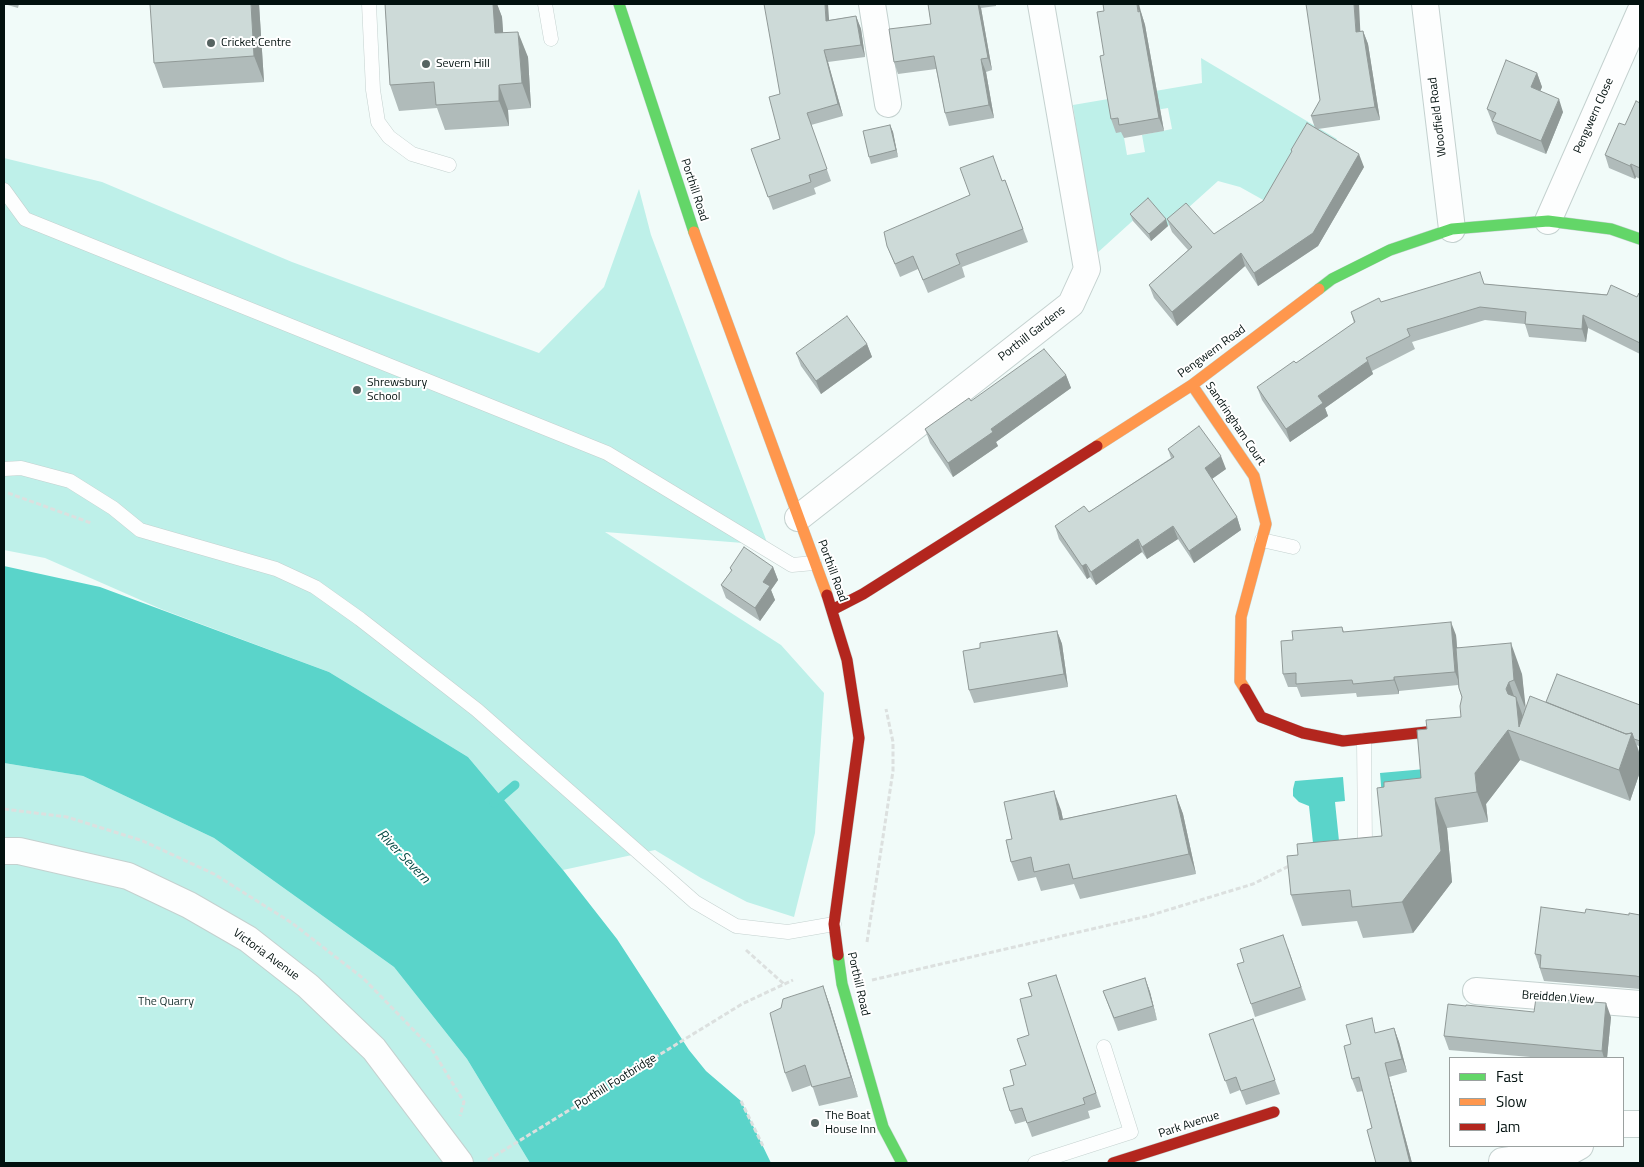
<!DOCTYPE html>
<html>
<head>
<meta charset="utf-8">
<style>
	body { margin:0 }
	#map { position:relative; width:1644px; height:1167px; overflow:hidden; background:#f1fbf9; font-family:"Titillium Web",sans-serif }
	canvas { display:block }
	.frame { position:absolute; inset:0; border:5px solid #02110f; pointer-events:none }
	.legend { position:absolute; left:1449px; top:1057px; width:175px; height:90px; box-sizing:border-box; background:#fff; border:1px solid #9aa09f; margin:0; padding:6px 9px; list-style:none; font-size:15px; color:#02110f }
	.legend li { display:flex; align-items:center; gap:10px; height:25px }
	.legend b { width:25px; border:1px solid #9aa09f }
</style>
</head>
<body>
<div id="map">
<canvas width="1644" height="1167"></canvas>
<div class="frame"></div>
<ul class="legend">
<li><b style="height:6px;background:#63d668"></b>Fast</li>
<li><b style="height:6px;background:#ff974d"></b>Slow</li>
<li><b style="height:6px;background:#b3261e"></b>Jam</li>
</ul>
</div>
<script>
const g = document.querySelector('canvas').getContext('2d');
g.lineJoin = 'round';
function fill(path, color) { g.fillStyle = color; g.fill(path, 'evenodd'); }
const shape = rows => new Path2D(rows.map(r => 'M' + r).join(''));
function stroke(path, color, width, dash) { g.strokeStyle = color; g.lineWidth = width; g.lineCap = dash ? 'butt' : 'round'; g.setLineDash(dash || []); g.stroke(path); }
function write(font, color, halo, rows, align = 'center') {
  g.font = font + ' "Titillium Web",sans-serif'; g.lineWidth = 4; g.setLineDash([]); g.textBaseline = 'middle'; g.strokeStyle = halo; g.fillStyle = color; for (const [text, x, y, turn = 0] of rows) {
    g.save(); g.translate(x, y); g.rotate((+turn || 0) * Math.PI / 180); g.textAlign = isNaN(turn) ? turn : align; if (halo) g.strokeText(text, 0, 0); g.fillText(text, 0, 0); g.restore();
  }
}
fill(shape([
	[1201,58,1337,139,1290,215,1240,187,1218,181,1168,226,1150,205,1095,255,1073,105,1202,83],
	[1168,108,1172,129,1142,135,1145,152,1127,155,1123,132,1143,112],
	[4,158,102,182,292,262,539,353,604,287,639,189,651,235,768,545,605,532,781,645,824,693,815,833,794,917,747,902,701,878,655,850,563,870,468,757,329,672,161,609,45,558,4,550],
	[4,763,83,776,214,838,394,967,467,1059,530,1163,4,1163]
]), '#bef0e9');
fill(shape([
	[4,566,100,587,329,672,468,757,563,870,617,939,689,1050,706,1071,741,1101,771,1163,530,1163,467,1059,394,967,214,838,83,776,4,763],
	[1425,769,1427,794,1382,797,1380,773],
	[1343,777,1345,801,1335,802,1339,841,1313,843,1309,806,1299,802,1293,796,1293,789,1295,781]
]), '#5ad4ca');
stroke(shape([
	[494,803,515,785]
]), '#5ad4ca', 9);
const lane = shape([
	[369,4,373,90,378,122,389,137,412,154,449,165],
	[545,4,551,39],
	[4,190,25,219,607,453,792,565,814,563],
	[4,469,21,468,70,481,113,508,140,530,276,569,315,587,360,619,477,710,695,902,736,926,788,932,834,924],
	[1262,540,1293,547],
	[1364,740,1365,845],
	[1035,1163,1131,1132,1104,1047]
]);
const street = shape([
	[872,4,888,104],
	[1425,4,1452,229],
	[1548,221,1640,12],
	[798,518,1071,304,1087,269,1041,4],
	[4,851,19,851,128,876,189,905,248,939,308,986,374,1049,460,1163],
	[1476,991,1640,1004],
	[1623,1124,1640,1124],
	[1502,1161,1571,1151,1580,1146]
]);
const fast = shape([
	[619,4,694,232],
	[1319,289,1332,279,1390,250,1452,229,1548,221,1611,229,1640,239],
	[838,955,842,984,883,1127,902,1163]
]);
const slow = shape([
	[694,232,827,595],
	[1192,385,1254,476,1266,524,1241,617,1240,681,1245,689],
	[1097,446,1192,385,1319,289]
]);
const jam = shape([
	[827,595,847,660,859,738,834,924,838,955],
	[832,610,863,594,1097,446],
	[1245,689,1261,717,1303,733,1343,741,1454,729],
	[1113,1163,1274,1112]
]);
stroke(lane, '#c4d1cf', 15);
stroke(street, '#c4d1cf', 28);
stroke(fast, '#c4d1cf', 12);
stroke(slow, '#c4d1cf', 12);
stroke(jam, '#c4d1cf', 12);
stroke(shape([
	[8,493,91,523],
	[4,809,67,817,143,841,214,874,292,923,364,979,431,1048,464,1102,460,1116],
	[867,942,893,771,893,742,886,709],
	[746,950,784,984],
	[872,980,1148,916,1253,884,1291,865],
	[741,1101,763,1146],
	[488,1160,742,1004,793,980]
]), '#dce0df', 3, [5, 2.5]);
stroke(lane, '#fdfefe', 14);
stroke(street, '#fdfefe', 26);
stroke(fast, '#63d668', 11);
stroke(slow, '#ff974d', 11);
stroke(jam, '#b3261e', 11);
fill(shape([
	[4,4,19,4,18,8],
	[259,4,264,82,163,88,154,63],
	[385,4,497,4,502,17,503,33,528,57,531,108,508,110,509,126,445,130,437,108,399,111,390,85],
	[928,4,996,4,996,6,981,8,992,70,986,72,994,118,949,126,945,113,936,69,898,74,894,62,931,24],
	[1141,12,1145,25,1164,131,1124,138,1121,132,1116,133,1111,119],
	[856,16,861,29,865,57,828,62,843,116,811,125,831,181,814,188,816,194,773,210,751,149,780,139,780,94,829,20],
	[1360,31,1363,31,1368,44,1380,120,1318,129,1364,167,1318,246,1258,286,1245,266,1177,326,1154,298,1149,285,1188,250,1172,232,1167,219,1214,234,1263,201,1292,152,1291,150,1315,128,1311,116],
	[1537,73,1542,87,1540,91,1563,112,1546,154,1497,134,1487,109],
	[1640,103,1640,179,1636,177,1635,179,1609,168,1605,155],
	[890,125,893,132,898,157,871,164,869,157],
	[1005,180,1028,242,962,267,965,277,928,293,918,269,900,277,887,246],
	[1130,214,1168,226,1151,241,1133,221],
	[1484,284,1637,297,1640,293,1640,354,1588,328,1586,342,1529,337,1525,324,1485,320,1412,342,1415,349,1372,371,1373,374,1325,408,1328,416,1290,442,1262,400,1257,387,1296,363,1354,323,1351,312,1381,302],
	[867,344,872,357,821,394,801,366,796,353],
	[1066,375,1071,388,996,442,998,446,953,477,930,443,925,429,971,401],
	[1168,449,1226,469,1212,479,1237,517,1241,530,1194,563,1178,539,1147,559,1142,552,1096,585,1090,577,1087,579,1059,539,1055,526,1089,512,1171,458],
	[773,567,778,580,771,590,775,600,760,621,726,598,721,585,731,571,730,568],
	[1342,627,1344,632,1456,635,1457,647,1522,674,1525,709,1546,702,1640,705,1640,747,1637,745,1640,755,1640,772,1630,801,1520,760,1486,804,1488,822,1447,828,1452,882,1413,933,1363,938,1357,921,1302,926,1291,895,1298,855,1382,836,1384,787,1421,778,1427,729,1461,717,1462,698,1458,685,1399,691,1399,694,1357,697,1356,693,1301,697,1297,687,1288,687,1283,674,1293,640],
	[1057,631,1062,644,1068,687,974,703,969,690,980,648],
	[1176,795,1183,814,1196,874,1080,899,1074,884,1041,891,1036,877,1018,881,1011,862,1012,839,1061,810,1063,819],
	[1585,913,1629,915,1640,915,1640,989,1544,981,1535,954],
	[1288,948,1306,1000,1255,1017,1251,1004],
	[1056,975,1101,1107,1088,1111,1090,1118,1032,1137,1026,1121,1015,1124,1010,1111,1014,1085,1026,1065,1029,1035,1032,996],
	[1145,978,1150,992,1157,1020,1118,1031,1103,991],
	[823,986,830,1006,858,1097,819,1106,812,1085,792,1092,785,1073],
	[1534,1012,1611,1017,1607,1058,1542,1058,1449,1050,1444,1036],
	[1253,1019,1280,1094,1246,1105,1240,1090,1230,1094,1209,1034],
	[1394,1028,1399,1042,1407,1072,1389,1077,1412,1163,1376,1163,1372,1128,1363,1091,1357,1092,1352,1079,1351,1044,1377,1033]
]), '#b0bbba');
fill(shape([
	[251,4,259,4,264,82,254,56],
	[493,4,497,4,502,17,505,58,495,33],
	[825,4,828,4,830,33,826,21],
	[978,4,979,4,981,8,992,70,988,58],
	[1137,4,1139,4,1141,12,1145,25,1164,131,1159,118],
	[1354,4,1359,4,1361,45,1356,32],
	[856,16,861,29,865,57,861,45],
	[1363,31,1368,44,1380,120,1375,107],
	[518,32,528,57,531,108,522,83],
	[824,50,828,62,843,116,838,104],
	[981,59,986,72,994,118,989,105],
	[1537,73,1542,87,1536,101,1531,87],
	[499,85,508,110,509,126,499,101],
	[1559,99,1563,112,1546,154,1541,141],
	[890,125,893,132,898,157,896,150],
	[1359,154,1364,167,1318,246,1258,286,1254,273],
	[1631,164,1636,177,1635,179,1630,166],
	[1166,219,1168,226,1151,241,1149,234],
	[1241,253,1245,266,1177,326,1172,312],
	[1583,315,1588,328,1586,342,1582,329],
	[867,344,872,357,821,394,816,381],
	[1368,361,1373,374,1325,408,1328,416,1290,442,1286,429,1318,396],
	[1066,375,1071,388,996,442,998,446,953,477,948,463,991,429],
	[1221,456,1226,469,1209,481,1205,468],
	[1237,517,1241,530,1194,563,1189,551],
	[1173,526,1178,539,1147,559,1142,547],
	[1138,539,1142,552,1096,585,1091,572],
	[1086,564,1090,577,1087,579,1082,566],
	[773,567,778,580,771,590,775,600,760,621,755,608,763,582],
	[1451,622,1456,635,1460,685,1455,672],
	[1057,631,1062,644,1068,687,1064,674],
	[1511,643,1522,674,1526,710,1514,680],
	[1394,677,1399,691,1399,694,1394,680],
	[1509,682,1516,702,1516,697,1527,728,1521,734,1506,689],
	[1508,730,1520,760,1486,804,1488,822,1477,792,1475,773],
	[1632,733,1640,755,1640,772,1630,801,1619,770],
	[1054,791,1061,810,1067,839,1060,820],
	[1176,795,1183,814,1196,874,1189,854],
	[1435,798,1447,828,1452,882,1413,933,1402,902],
	[1145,978,1150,992,1157,1020],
	[823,986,830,1006,858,1097,851,1077],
	[1606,1003,1611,1017,1607,1058,1604,1058,1602,1051],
	[1394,1028,1399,1042,1407,1072,1402,1059],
	[1385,1063,1389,1077,1412,1163,1410,1163]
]), '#909997');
const building = shape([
	[150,4,251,4,254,56,154,63,150,4],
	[385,4,493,4,495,33,518,32,522,83,499,85,499,101,436,105,434,82,390,85,385,4],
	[764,4,825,4,826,21,856,16,861,45,824,50,838,104,807,113,827,169,809,175,811,182,768,197,751,149,780,139,769,97,780,94,764,4],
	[928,4,978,4,988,58,981,59,989,105,945,113,934,56,894,62,889,29,931,24,928,4],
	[1103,4,1137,4,1138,12,1140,11,1159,118,1119,125,1118,118,1111,119,1100,56,1104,55,1097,12,1104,11,1103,4],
	[1306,4,1354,4,1356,32,1363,31,1375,107,1311,116,1320,100,1306,4],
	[1506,60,1537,73,1531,87,1559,99,1541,141,1492,121,1496,113,1487,109,1506,60],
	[1636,101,1640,103,1640,168,1631,164,1630,166,1605,155,1619,123,1625,125,1636,101],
	[1307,123,1359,154,1313,233,1254,273,1241,253,1172,312,1149,285,1192,247,1167,219,1186,203,1214,234,1263,201,1292,151,1291,150,1307,123],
	[890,125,896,150,869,157,863,131,890,125],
	[993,156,1002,181,1005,180,1023,229,956,254,960,264,923,280,913,256,895,264,887,246,884,232,970,195,960,168,993,156],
	[1148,198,1166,219,1149,234,1130,214,1148,198],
	[1480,272,1484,284,1607,295,1611,285,1637,297,1639,293,1640,293,1640,343,1583,315,1582,329,1525,324,1526,312,1480,307,1407,329,1410,336,1366,358,1368,361,1318,396,1323,403,1286,429,1257,387,1294,361,1296,363,1355,322,1351,312,1379,298,1381,302,1480,272],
	[847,316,867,344,816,381,796,353,847,316],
	[1044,349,1066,375,991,429,993,432,948,463,925,429,969,398,971,401,1044,349],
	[1199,426,1221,456,1205,468,1237,517,1189,551,1173,526,1142,547,1138,539,1091,572,1086,564,1082,566,1055,526,1084,506,1089,512,1174,457,1168,449,1199,426],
	[744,547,773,567,763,582,770,586,755,608,721,585,732,570,730,568,744,547],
	[1451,622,1455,672,1394,677,1394,680,1353,684,1352,680,1296,684,1296,673,1283,674,1281,641,1293,640,1292,631,1342,627,1343,632,1451,622],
	[1057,631,1064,674,969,690,963,651,980,648,980,643,1057,631],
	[1511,643,1514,680,1509,682,1506,689,1508,694,1516,697,1519,727,1530,696,1626,734,1632,733,1619,770,1508,730,1475,773,1477,792,1435,798,1441,851,1402,902,1352,907,1350,890,1291,895,1287,856,1298,855,1297,844,1382,836,1377,788,1384,787,1384,782,1421,778,1417,730,1427,729,1426,720,1461,717,1460,706,1462,697,1459,688,1456,648,1511,643],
	[1557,674,1640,705,1640,741,1634,739,1632,733,1626,734,1546,702,1557,674],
	[1054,791,1060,820,1176,795,1189,854,1073,879,1069,864,1034,872,1031,857,1011,862,1006,840,1012,839,1004,802,1054,791],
	[1541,907,1585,913,1586,909,1629,915,1629,913,1640,915,1640,977,1636,976,1540,968,1541,955,1535,954,1541,907],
	[1283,935,1301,987,1251,1004,1237,964,1244,962,1240,949,1283,935],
	[1056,975,1096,1093,1083,1098,1085,1104,1027,1123,1022,1108,1010,1111,1003,1088,1014,1085,1010,1070,1026,1065,1017,1039,1029,1035,1020,999,1032,996,1028,983,1056,975],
	[1145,978,1153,1006,1114,1018,1103,991,1145,978],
	[823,986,851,1077,812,1087,805,1065,785,1073,770,1013,781,1008,783,999,823,986],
	[1536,998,1606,1003,1602,1051,1444,1036,1448,1004,1466,1006,1466,1005,1534,1012,1536,998],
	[1372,1018,1375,1033,1394,1028,1402,1059,1385,1063,1410,1163,1376,1163,1367,1130,1372,1128,1359,1077,1352,1079,1344,1046,1351,1044,1346,1025,1372,1018],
	[1253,1019,1275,1080,1241,1091,1236,1077,1225,1081,1209,1034,1253,1019]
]);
fill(building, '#cddad8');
stroke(building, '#909997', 1);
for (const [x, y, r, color] of [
	[211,43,5,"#566361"],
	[426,64,5,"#566361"],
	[357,390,5,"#566361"],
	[815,1123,5,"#566361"]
]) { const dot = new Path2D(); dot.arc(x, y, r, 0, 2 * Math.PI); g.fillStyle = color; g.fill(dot); stroke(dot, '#fff', 2); }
write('12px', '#02110f', '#fff', [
	["Cricket Centre",221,43],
	["Severn Hill",436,64],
	["Shrewsbury",367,383],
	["School",367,397],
	["The Boat",825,1116],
	["House Inn",825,1130]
], 'left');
write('12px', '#02110f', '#fff', [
	["Pengwern Close",1594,116,-66],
	["Woodfield Road",1438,117,-97],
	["Porthill Road",694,190,72],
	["Porthill Gardens",1032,334,-38],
	["Pengwern Road",1212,352,-36],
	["Sandringham Court",1235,424,56],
	["Porthill Road",832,571,70],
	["Victoria Avenue",266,955,36],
	["Porthill Road",858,984,77],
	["Breidden View",1558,998,4],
	["Porthill Footbridge",616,1082,-32],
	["Park Avenue",1189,1125,-18]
]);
write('12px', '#18312e', '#fff', [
	["The Quarry",166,1002]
]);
write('italic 14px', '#064b45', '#fff', [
	["River Severn",403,857,46]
]);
</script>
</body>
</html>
